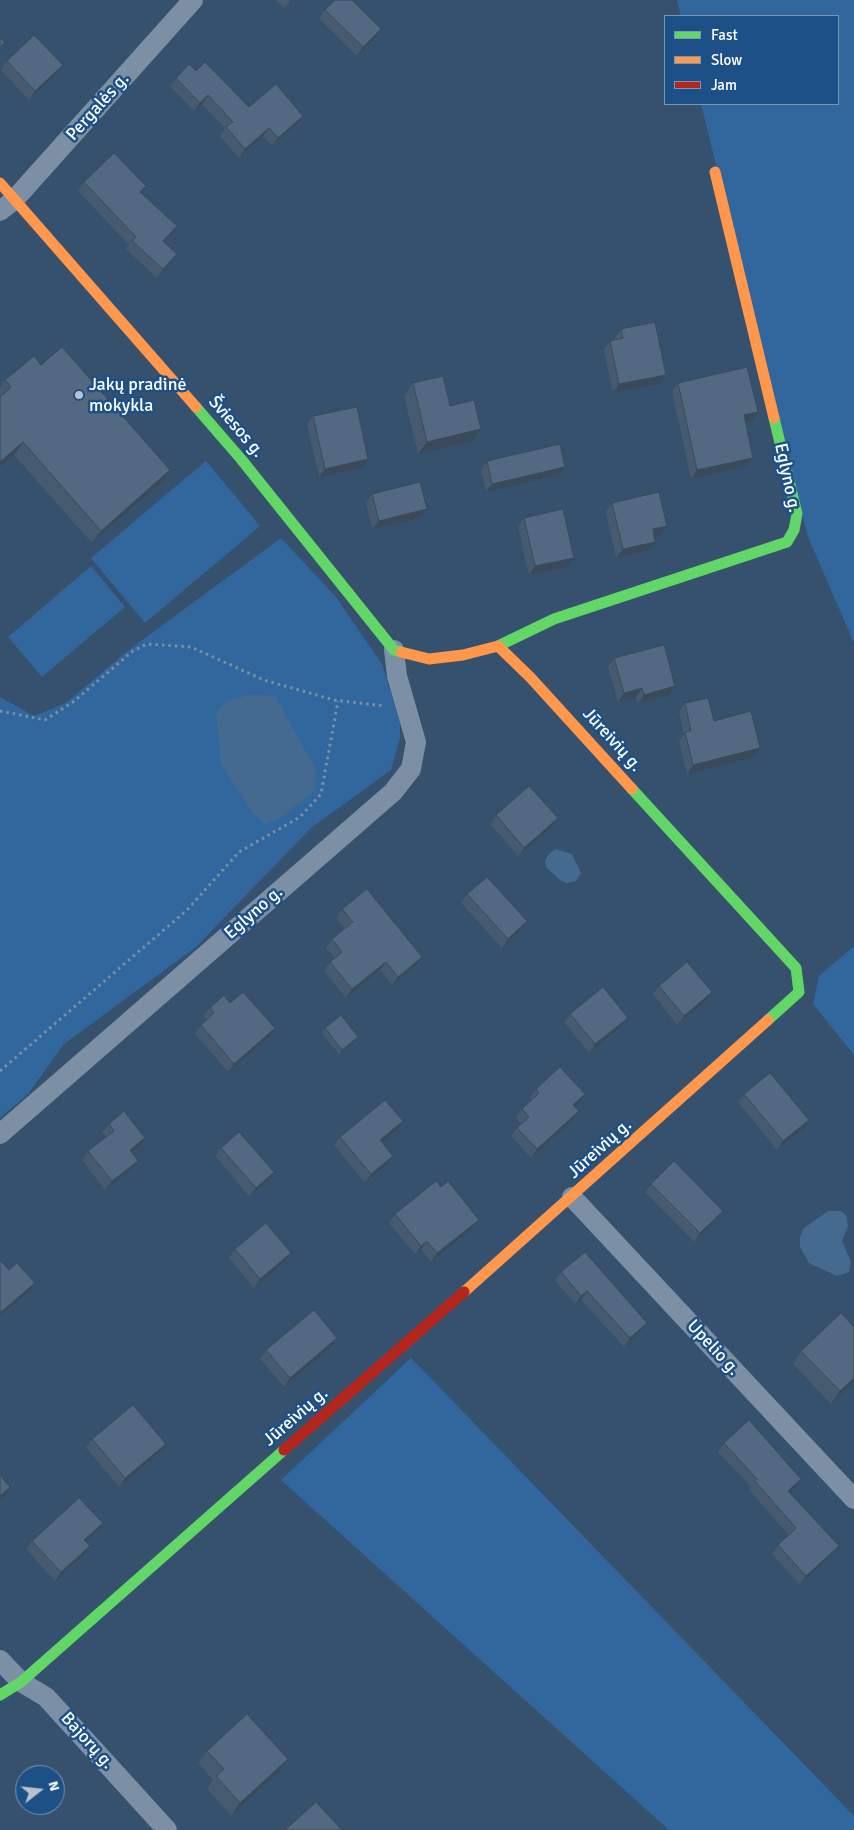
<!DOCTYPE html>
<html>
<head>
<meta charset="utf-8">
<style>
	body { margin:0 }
	#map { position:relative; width:854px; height:1830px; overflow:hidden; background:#35516e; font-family:Signika,sans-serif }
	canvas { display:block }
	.legend { position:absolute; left:664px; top:15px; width:175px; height:90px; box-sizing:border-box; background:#1d5086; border:1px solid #7796b6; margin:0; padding:6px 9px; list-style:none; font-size:15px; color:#fff }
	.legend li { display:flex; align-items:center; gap:10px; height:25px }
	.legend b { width:25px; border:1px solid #7796b6 }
	.north { position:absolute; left:15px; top:1765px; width:50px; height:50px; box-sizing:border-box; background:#1d5086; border:1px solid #7796b6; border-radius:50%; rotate:74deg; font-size:14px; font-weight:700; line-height:20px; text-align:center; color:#fff }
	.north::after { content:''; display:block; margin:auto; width:18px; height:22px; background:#b8c2cc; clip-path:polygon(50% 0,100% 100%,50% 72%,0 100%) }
</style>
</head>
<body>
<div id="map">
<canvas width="854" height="1830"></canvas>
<ul class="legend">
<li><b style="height:6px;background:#63d668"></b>Fast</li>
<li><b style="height:6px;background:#ff974d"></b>Slow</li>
<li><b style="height:6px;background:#b3261e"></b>Jam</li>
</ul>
<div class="north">N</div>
</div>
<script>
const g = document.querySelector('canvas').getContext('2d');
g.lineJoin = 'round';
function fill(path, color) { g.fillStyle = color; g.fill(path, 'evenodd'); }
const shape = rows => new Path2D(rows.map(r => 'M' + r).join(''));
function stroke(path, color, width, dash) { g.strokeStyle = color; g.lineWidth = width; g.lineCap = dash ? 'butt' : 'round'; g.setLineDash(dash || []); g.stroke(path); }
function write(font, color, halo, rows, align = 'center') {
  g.font = font + ' Signika,sans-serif'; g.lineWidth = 5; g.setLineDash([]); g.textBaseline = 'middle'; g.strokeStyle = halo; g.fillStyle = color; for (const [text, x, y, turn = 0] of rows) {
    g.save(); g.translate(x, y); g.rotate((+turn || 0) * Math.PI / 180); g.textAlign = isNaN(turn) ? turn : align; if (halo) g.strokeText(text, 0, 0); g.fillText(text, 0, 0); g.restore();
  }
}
fill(shape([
	[677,0,854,0,854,643,808,537,701,104,838,104,838,16,681,16],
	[206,461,260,526,145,623,91,558],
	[281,538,336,597,382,664,400,722,400,738,391,770,311,828,196,947,64,1044,28,1094,0,1118,0,697,34,716,66,703,126,652],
	[91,566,125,607,42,677,8,637],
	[854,946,854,1055,813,1004,819,976],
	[411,1358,854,1816,854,1830,669,1830,281,1480]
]), '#31679d');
fill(shape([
	[254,694,276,697,316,770,314,791,279,819,264,824,251,810,221,764,216,712,229,700],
	[556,849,572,854,581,873,576,881,567,883,560,880,546,867,545,860,550,853],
	[828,1211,841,1211,846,1215,848,1226,842,1241,851,1262,849,1272,837,1276,809,1263,800,1247,800,1237,804,1228]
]), '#446a90');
stroke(shape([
	[0,711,45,720,73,702,133,651,147,644,191,647,264,680,334,700,385,706],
	[0,1071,187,910,239,852,300,817,321,794,338,701]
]), '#7c8fa4', 3, [2.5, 4]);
stroke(shape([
	[0,211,14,200,193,0],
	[0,1134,393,792,411,769,416,742,397,676,394,650],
	[572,1197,854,1499],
	[0,1660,21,1682,46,1697,167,1830]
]), '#7c8fa4', 20);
stroke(shape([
	[196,407,241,459,394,650,401,652],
	[498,646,554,619,787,542,794,530,797,514,774,418],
	[632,789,796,968,799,992,768,1020],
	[0,1695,21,1682,284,1450]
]), '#63d668', 11);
stroke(shape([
	[715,172,774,418],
	[0,183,196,407],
	[401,652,429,659,463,655,498,646,530,677,632,789],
	[464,1292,768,1020]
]), '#ff974d', 11);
stroke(shape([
	[284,1450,464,1292]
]), '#b3261e', 11);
fill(shape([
	[276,0,293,0,285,9],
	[325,10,381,29,375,38,357,56,319,19],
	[7,61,57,73,29,100,1,70],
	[196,71,249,107,303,116,297,124,272,146,263,136,239,158,220,136,225,129,202,104,194,111,170,86,176,78],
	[84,182,141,193,171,234,164,242,177,254,171,262,157,278,126,249,129,245,78,191],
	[621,329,660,384,613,393,604,350,610,341,615,340,615,338],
	[41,365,170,470,161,483,92,543,14,455,0,467,0,388,5,380],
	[413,383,450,406,481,429,472,441,418,454,404,396],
	[678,383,752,421,745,422,753,458,747,466,691,479,672,391],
	[313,416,368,459,362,468,319,477,307,425],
	[487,461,559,475,486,492,481,470],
	[372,494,421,518,372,529,366,503],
	[612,503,667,526,661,535,654,536,649,550,616,558,606,512],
	[524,518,568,567,529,575,518,527],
	[614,658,669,695,638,703,636,697,618,702,608,667],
	[685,703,714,721,754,757,687,774,679,741,684,734,679,712],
	[496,815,558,818,552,827,518,856,490,824],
	[467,894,527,921,521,930,502,948,461,903],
	[342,909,416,966,392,985,380,970,346,998,324,971,330,962,335,958,326,948,332,939,345,929,336,918],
	[659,986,706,1000,677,1025,653,994],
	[230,1003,275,1028,269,1037,228,1072,195,1034,201,1025,207,1020,203,1016,210,1008],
	[570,1014,628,1018,622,1026,589,1053,564,1022],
	[325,1028,355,1041,339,1054,322,1033],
	[536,1089,579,1103,574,1107,579,1111,573,1120,531,1158,511,1136,517,1128,521,1124,516,1117,522,1109,532,1100,530,1098],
	[744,1094,803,1129,777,1150,738,1102],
	[109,1124,139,1147,132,1153,138,1161,132,1169,105,1190,82,1160,88,1151,106,1137,102,1132],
	[397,1130,382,1142,387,1164,365,1183,334,1145,340,1137],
	[221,1148,268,1181,249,1196,215,1156],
	[651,1184,723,1211,717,1219,694,1242,645,1192],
	[395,1214,473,1228,431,1262,421,1249,415,1254,389,1223],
	[235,1249,291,1253,285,1262,254,1288,229,1258],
	[561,1272,647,1323,641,1331,624,1347,581,1300,575,1304,555,1281],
	[854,1327,854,1382,831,1404,793,1364,801,1351],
	[337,1338,331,1347,284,1387,260,1359,266,1350],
	[92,1439,160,1452,119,1487,86,1448],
	[724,1443,795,1488,789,1492,839,1546,832,1554,800,1585,772,1554,778,1545,789,1535,749,1490,751,1487,718,1452],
	[97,1532,86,1542,84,1555,55,1581,26,1549,32,1541],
	[207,1751,288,1759,279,1772,231,1816,207,1789,213,1780,198,1763]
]), '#475a6f');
fill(shape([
	[291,0,293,0,285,9],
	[381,29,375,38,357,56,363,47],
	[63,65,57,73,29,100,35,91],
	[208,95,202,104,194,111,200,103],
	[303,116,297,124,272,146,278,138],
	[269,128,263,136,239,158,245,149],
	[177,226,171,234,157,249,163,241],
	[177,254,171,262,157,278,163,269],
	[666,375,660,384,613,393,619,384],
	[758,412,752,421,738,424,744,415],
	[481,429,472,441,418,454,427,442],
	[23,442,14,455,0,467,0,462],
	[753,458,747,466,691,479,697,470],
	[368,459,362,468,319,477,325,469],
	[565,467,559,475,486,492,492,484],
	[170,470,161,483,92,543,101,531],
	[427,509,421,518,372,529,379,521],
	[667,526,661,535,647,538,653,529],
	[655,542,649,550,616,558,623,549],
	[574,558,568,567,529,575,535,566],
	[675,686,669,695,638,703,644,695],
	[642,688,636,697,618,702,624,693],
	[760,748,754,757,687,774,693,765],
	[558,818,552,827,518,856,524,848],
	[527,921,521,930,502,948,508,939],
	[422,957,416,966,392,985,398,977],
	[386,962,380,970,346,998,352,989],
	[712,992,706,1000,677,1025,684,1016],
	[628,1018,622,1026,589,1053,595,1044],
	[275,1028,269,1037,228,1072,234,1064],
	[358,1037,355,1041,339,1054,342,1050],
	[585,1094,579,1103,567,1114,573,1105],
	[579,1111,573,1120,531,1158,537,1149],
	[809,1120,803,1129,777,1150,783,1141],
	[403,1121,397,1130,374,1149,380,1140],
	[145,1138,139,1147,124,1159,130,1150],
	[393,1156,387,1164,365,1183,371,1174],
	[138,1161,132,1169,105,1190,112,1181],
	[274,1172,268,1181,249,1196,256,1188],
	[723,1211,717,1219,694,1242,700,1233],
	[479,1220,473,1228,431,1262,437,1253],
	[427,1241,421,1249,415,1254,421,1246],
	[291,1253,285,1262,254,1288,260,1279],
	[35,1283,29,1291,0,1316,0,1313,1,1312],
	[587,1291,581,1300,575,1304,581,1296],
	[647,1323,641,1331,624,1347,630,1338],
	[337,1338,331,1347,284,1387,290,1378],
	[854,1378,854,1382,831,1404,840,1391],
	[166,1444,160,1452,119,1487,125,1478],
	[801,1479,795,1488,782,1499,788,1491],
	[10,1487,4,1496,0,1499,0,1496],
	[103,1523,97,1532,78,1549,84,1540],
	[90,1546,84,1555,55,1581,61,1572],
	[839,1546,832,1554,800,1585,806,1576],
	[288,1759,279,1772,231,1816,240,1803]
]), '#3a4a5a');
const building = shape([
	[335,0,352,0,381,29,363,47,325,10,335,0],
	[34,35,63,65,35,91,7,61,34,35],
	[0,38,5,42,0,47,0,38],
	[205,62,249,107,276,84,303,116,278,138,269,128,245,149,226,127,233,122,208,95,200,103,176,78,189,64,196,71,205,62],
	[114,153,146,186,140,192,177,226,163,241,177,254,163,269,132,241,136,237,84,182,114,153],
	[655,322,666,375,619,384,610,341,623,338,621,329,655,322],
	[62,347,170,470,101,531,23,442,0,462,0,397,11,387,5,380,34,356,41,365,62,347],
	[747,367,758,412,744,415,753,458,697,470,678,383,747,367],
	[443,376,450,406,474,400,481,429,427,442,413,383,443,376],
	[357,407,368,459,325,469,313,416,357,407],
	[560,444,565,467,492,484,487,461,560,444],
	[420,482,427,509,379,521,372,494,420,482],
	[659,492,667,526,653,529,655,542,623,549,612,503,659,492],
	[563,509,574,558,535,566,524,518,563,509],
	[664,645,675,686,644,695,642,688,624,693,614,658,664,645],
	[708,698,714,721,751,711,760,748,693,765,685,732,691,731,685,703,708,698],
	[529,786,558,818,524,848,496,815,529,786],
	[487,877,527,921,508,939,467,894,487,877],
	[367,889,422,957,398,977,386,962,352,989,330,962,342,952,332,939,353,922,342,909,367,889],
	[687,962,712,992,684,1016,659,986,687,962],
	[603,987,628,1018,595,1044,570,1014,603,987],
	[243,992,275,1028,234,1064,201,1025,214,1013,210,1008,224,995,230,1003,243,992],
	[341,1015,358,1037,342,1050,325,1028,341,1015],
	[560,1067,585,1094,573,1105,579,1111,537,1149,517,1128,529,1117,522,1109,539,1093,536,1089,560,1067],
	[770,1073,809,1120,783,1141,744,1094,770,1073],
	[385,1100,403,1121,380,1140,393,1156,371,1174,340,1137,385,1100],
	[124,1111,145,1138,130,1150,138,1161,112,1181,88,1151,114,1131,109,1124,124,1111],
	[239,1132,274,1172,256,1188,221,1148,239,1132],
	[674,1161,723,1211,700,1233,651,1184,674,1161],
	[436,1181,441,1187,448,1181,479,1220,437,1253,427,1241,421,1246,395,1214,436,1181],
	[266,1223,291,1253,260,1279,235,1249,266,1223],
	[585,1252,647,1323,630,1338,587,1291,581,1296,561,1272,585,1252],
	[0,1260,9,1270,17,1263,35,1283,1,1312,0,1310,0,1260],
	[314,1310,337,1338,290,1378,266,1350,314,1310],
	[841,1313,854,1327,854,1378,840,1391,801,1351,841,1313],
	[133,1405,166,1444,125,1478,92,1439,133,1405],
	[749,1420,801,1479,788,1491,839,1546,806,1576,778,1545,796,1528,755,1481,757,1479,724,1443,749,1420],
	[0,1475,10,1487,0,1496,0,1475],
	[79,1498,103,1523,84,1540,90,1546,61,1572,32,1541,79,1498],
	[247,1714,288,1759,240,1803,216,1776,224,1769,207,1751,247,1714],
	[316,1802,342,1830,285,1830,316,1802]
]);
fill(building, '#536981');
stroke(building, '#3a4a5a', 1);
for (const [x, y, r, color] of [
	[79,395,5,"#b8c2cc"]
]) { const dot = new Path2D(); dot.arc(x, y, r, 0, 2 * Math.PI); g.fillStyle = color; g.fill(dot); stroke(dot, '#1d5086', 2); }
write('18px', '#fff', '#1d5086', [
	["Pergalės g.",98,107,-48],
	["Šviesos g.",236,427,49],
	["Eglyno g.",787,478,78],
	["Jūreivių g.",612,740,48],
	["Eglyno g.",254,913,-41],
	["Jūreivių g.",600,1149,-42],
	["Upelio g.",713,1348,47],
	["Jūreivių g.",296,1417,-41],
	["Bajorų g.",87,1741,48]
]);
write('18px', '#fff', '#1d5086', [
	["Jakų pradinė",89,385],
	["mokykla",89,406]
], 'left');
</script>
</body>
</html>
